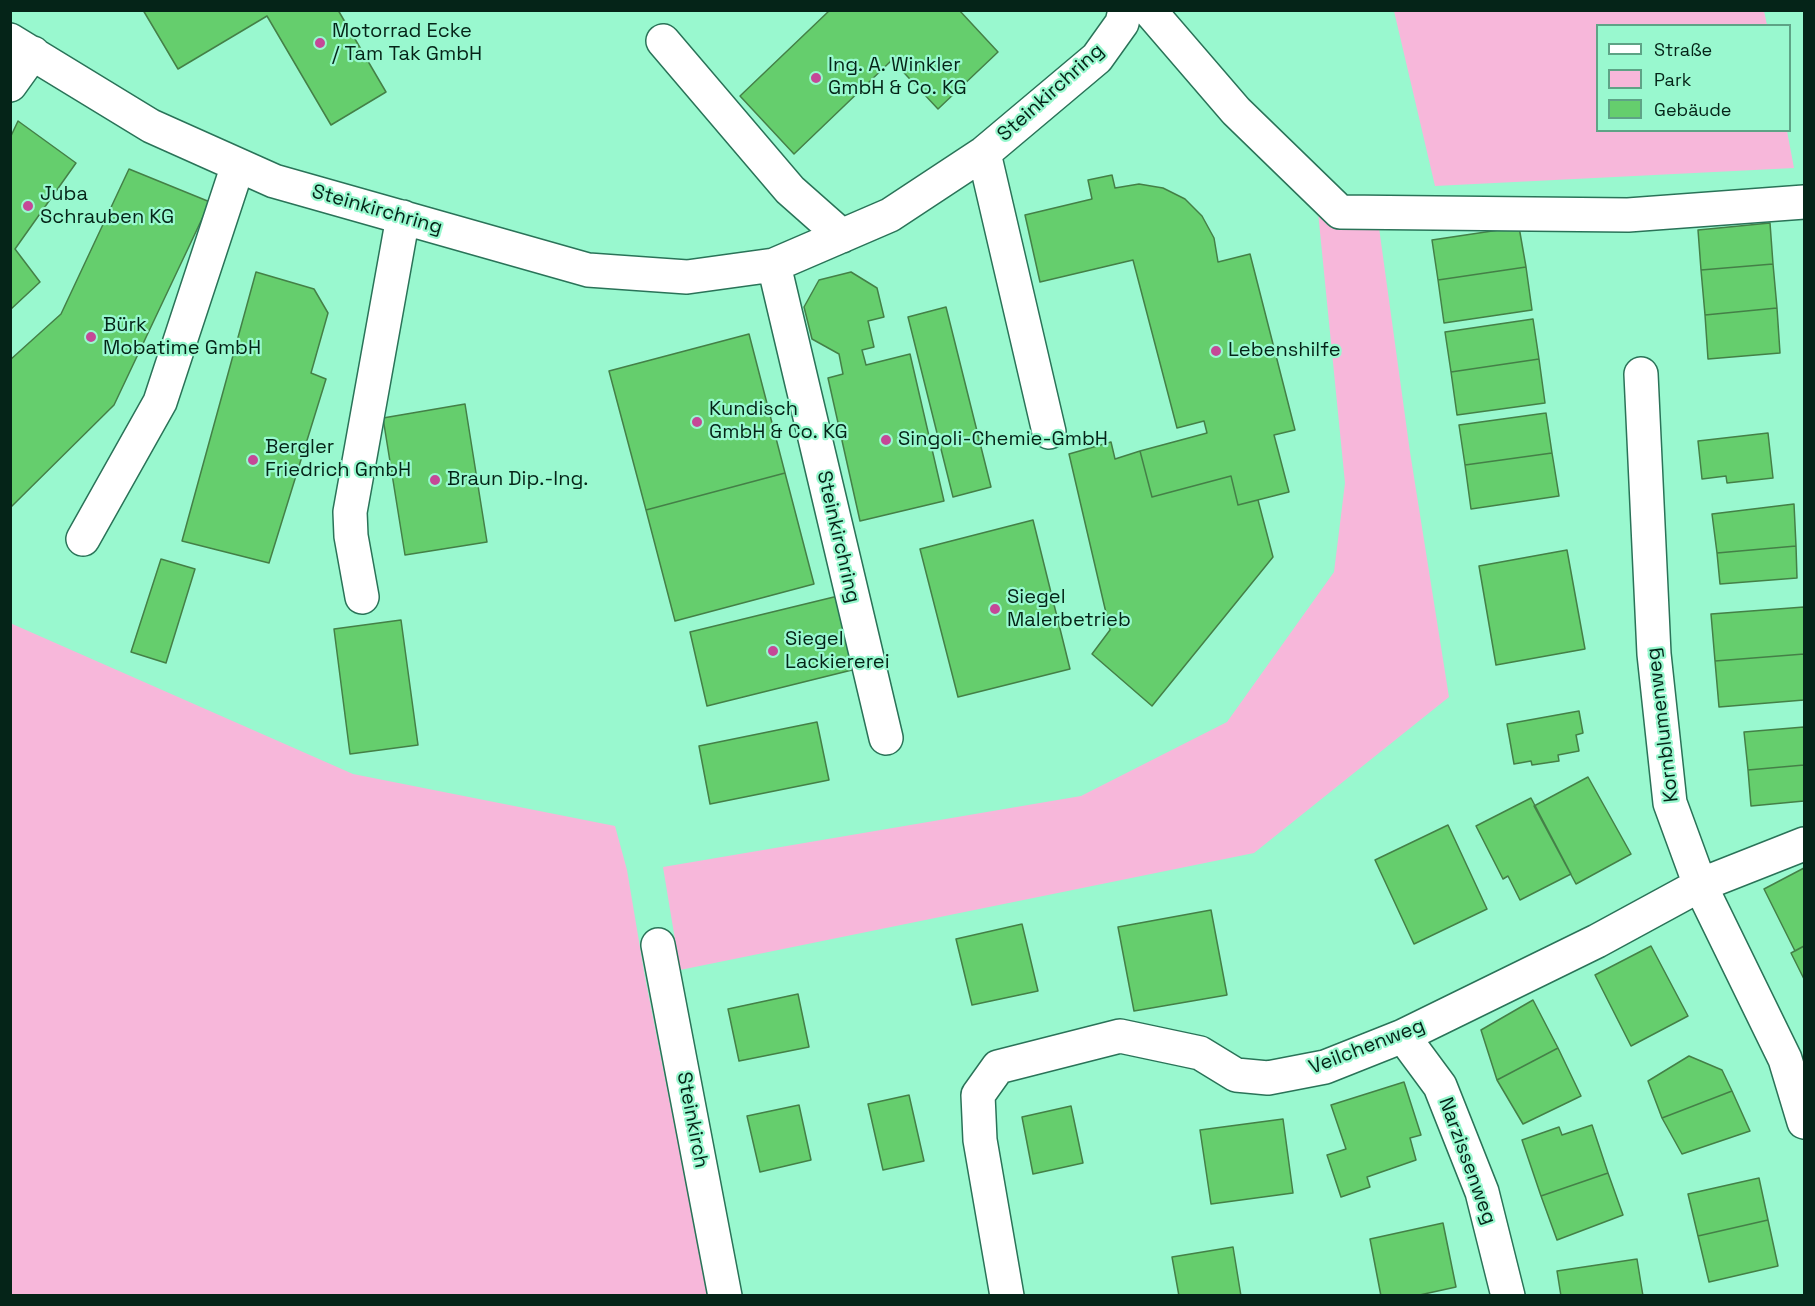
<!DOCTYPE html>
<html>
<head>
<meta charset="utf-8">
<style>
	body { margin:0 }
	#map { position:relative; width:1815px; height:1306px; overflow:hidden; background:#99f8cf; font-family:"Space Grotesk",sans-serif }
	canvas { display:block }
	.frame { position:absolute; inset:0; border:12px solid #052418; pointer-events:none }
	.legend { position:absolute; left:1596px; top:24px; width:195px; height:108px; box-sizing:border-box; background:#99f8cf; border:2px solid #5ea386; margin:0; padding:8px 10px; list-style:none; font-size:18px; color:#052418 }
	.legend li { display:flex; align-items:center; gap:12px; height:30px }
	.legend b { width:30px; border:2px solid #5ea386 }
</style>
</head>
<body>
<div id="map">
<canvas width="1815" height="1306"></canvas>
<div class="frame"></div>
<ul class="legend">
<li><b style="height:8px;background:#fff"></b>Straße</li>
<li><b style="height:16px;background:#f7b7da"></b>Park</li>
<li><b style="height:16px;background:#65ce6d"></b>Gebäude</li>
</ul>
</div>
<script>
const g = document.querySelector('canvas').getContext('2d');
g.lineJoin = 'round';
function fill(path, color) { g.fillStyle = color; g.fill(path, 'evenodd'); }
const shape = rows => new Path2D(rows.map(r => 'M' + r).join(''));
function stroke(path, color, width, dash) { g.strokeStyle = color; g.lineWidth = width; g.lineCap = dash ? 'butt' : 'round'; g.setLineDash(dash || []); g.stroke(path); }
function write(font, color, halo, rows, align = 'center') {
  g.font = font + ' "Space Grotesk",sans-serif'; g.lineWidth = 4.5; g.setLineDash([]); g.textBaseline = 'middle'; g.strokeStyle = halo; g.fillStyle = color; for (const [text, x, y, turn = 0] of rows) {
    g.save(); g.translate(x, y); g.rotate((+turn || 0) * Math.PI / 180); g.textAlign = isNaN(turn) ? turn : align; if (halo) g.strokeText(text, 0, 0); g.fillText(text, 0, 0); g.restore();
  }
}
fill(shape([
	[1394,11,1764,11,1767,25,1598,26,1598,130,1787,131,1794,168,1435,186],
	[1317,202,1376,206,1410,452,1449,697,1254,853,680,970,663,867,1081,796,1227,722,1334,572,1345,483],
	[10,623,353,774,615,826,627,870,645,977,708,1295,11,1295]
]), '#f7b7da');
const building = shape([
	[143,10,338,10,386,92,331,125,267,16,178,69,143,10],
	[830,10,959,10,998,52,938,109,892,60,794,154,740,96,830,10],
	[18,121,76,163,15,249,40,282,10,310,10,138,18,121],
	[129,169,210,202,114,405,10,508,10,360,61,314,129,169],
	[1112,175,1115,188,1139,184,1163,188,1185,199,1202,216,1214,238,1218,262,1250,254,1295,430,1274,435,1289,492,1238,505,1231,476,1152,497,1140,451,1207,433,1204,421,1177,428,1133,260,1040,282,1025,215,1092,199,1088,180,1112,175],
	[1770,223,1773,264,1701,270,1698,230,1770,223],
	[1519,227,1526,267,1438,280,1432,240,1519,227],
	[1773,264,1777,308,1705,315,1701,270,1773,264],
	[1526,267,1532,310,1444,323,1438,280,1526,267],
	[256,272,314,289,328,313,311,373,326,379,269,563,182,541,256,272],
	[851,272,877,288,884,317,868,321,874,347,862,350,866,365,910,354,944,501,860,521,828,378,843,374,839,354,812,339,804,307,819,280,851,272],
	[946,307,991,487,953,497,908,317,946,307],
	[1777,308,1780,353,1708,359,1705,315,1777,308],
	[1533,319,1539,359,1451,372,1445,332,1533,319],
	[749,334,785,473,646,510,609,371,749,334],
	[1539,359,1545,403,1457,415,1451,372,1539,359],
	[465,404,487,542,405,555,383,418,465,404],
	[1546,413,1552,453,1465,465,1459,425,1546,413],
	[1768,433,1773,478,1727,483,1726,476,1702,479,1698,441,1768,433],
	[1111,442,1115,459,1140,451,1152,497,1231,476,1238,505,1258,500,1273,557,1152,706,1092,654,1110,630,1069,454,1111,442],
	[1552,453,1559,496,1471,509,1465,465,1552,453],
	[785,473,814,584,675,621,646,510,785,473],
	[1794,504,1796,546,1717,553,1712,514,1794,504],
	[1033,520,1070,669,958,697,920,549,1033,520],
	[1796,546,1797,578,1720,584,1717,553,1796,546],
	[1567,550,1585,649,1496,665,1479,566,1567,550],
	[161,559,195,569,166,663,131,652,161,559],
	[838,596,856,669,707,706,690,632,838,596],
	[1804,607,1804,654,1715,661,1711,614,1804,607],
	[401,620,418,745,350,754,334,629,401,620],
	[1804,654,1804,700,1719,707,1715,661,1804,654],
	[1579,711,1583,733,1576,735,1579,751,1558,755,1559,761,1532,765,1531,761,1514,764,1507,724,1579,711],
	[817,722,829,780,710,804,699,746,817,722],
	[1804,727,1804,765,1748,770,1744,732,1804,727],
	[1804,765,1804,801,1751,806,1748,770,1804,765],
	[1588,777,1631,854,1576,884,1534,806,1588,777],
	[1531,798,1571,874,1520,900,1508,876,1503,879,1476,826,1531,798],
	[1448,825,1487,909,1414,944,1375,860,1448,825],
	[1804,868,1804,946,1795,951,1764,889,1804,868],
	[1211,910,1227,995,1134,1011,1118,927,1211,910],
	[1022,924,1038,991,972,1005,956,939,1022,924],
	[1651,946,1688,1016,1631,1046,1595,975,1651,946],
	[1804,946,1804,979,1791,953,1804,946],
	[798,994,809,1047,739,1061,728,1009,798,994],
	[1533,1000,1558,1048,1497,1080,1481,1030,1533,1000],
	[1558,1048,1581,1096,1523,1124,1497,1080,1558,1048],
	[1689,1056,1722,1070,1732,1091,1662,1118,1648,1081,1689,1056],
	[1404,1082,1421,1135,1410,1138,1416,1160,1367,1177,1370,1187,1341,1197,1327,1155,1346,1149,1331,1105,1404,1082],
	[1732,1091,1750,1131,1682,1154,1662,1118,1732,1091],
	[909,1095,924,1161,883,1170,868,1104,909,1095],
	[799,1105,811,1160,760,1172,747,1116,799,1105],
	[1071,1106,1083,1163,1033,1174,1022,1117,1071,1106],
	[1283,1119,1293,1193,1211,1204,1200,1130,1283,1119],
	[1592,1125,1608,1173,1541,1196,1522,1140,1559,1127,1562,1135,1592,1125],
	[1608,1173,1623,1215,1557,1240,1541,1196,1608,1173],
	[1759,1178,1768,1220,1698,1236,1688,1194,1759,1178],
	[1768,1220,1778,1266,1709,1282,1698,1236,1768,1220],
	[1443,1223,1456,1287,1415,1296,1381,1296,1370,1239,1443,1223],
	[1233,1247,1241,1296,1179,1296,1172,1257,1233,1247],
	[1637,1259,1643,1296,1561,1296,1557,1271,1637,1259]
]);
fill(building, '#65ce6d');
stroke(building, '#448047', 1.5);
const minor = shape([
	[1149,10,1236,111,1340,212,1628,215,1804,202],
	[10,40,151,126,274,181,588,270,687,277,774,265,890,215,984,153,1097,58,1122,23,1125,10],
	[663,41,790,190,842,236],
	[10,85,33,53],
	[984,153,1049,432],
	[774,265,886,738],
	[1641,374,1654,654,1670,803,1700,885,1785,1059,1804,1122],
	[83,539,160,402,238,165],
	[362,597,351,536,350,512,403,217],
	[658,945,725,1296],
	[1403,1036,1440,1086,1482,1192,1508,1296],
	[1007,1296,980,1140,978,1095,998,1067,1120,1036,1200,1053,1236,1075,1268,1078,1325,1067,1403,1036,1597,941,1700,885,1804,844]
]);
stroke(minor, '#2a7358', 36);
stroke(minor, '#fff', 33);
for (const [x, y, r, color] of [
	[320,43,6,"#c54897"],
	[816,78,6,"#c54897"],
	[28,206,6,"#c54897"],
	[91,337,6,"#c54897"],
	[1216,351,6,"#c54897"],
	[697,422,6,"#c54897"],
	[886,440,6,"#c54897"],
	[253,460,6,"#c54897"],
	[435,480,6,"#c54897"],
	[995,609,6,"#c54897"],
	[773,651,6,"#c54897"]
]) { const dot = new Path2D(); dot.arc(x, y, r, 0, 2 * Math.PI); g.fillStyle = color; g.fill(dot); stroke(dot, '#99f8cf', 2); }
write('20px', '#052418', '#99f8cf', [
	["Motorrad Ecke",332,32],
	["/ Tam Tak GmbH",332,55],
	["Ing. A. Winkler",828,66],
	["GmbH & Co. KG",828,89],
	["Juba",40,195],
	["Schrauben KG",40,218],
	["Bürk",103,326],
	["Mobatime GmbH",103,349],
	["Lebenshilfe",1228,351],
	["Kundisch",709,410],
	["GmbH & Co. KG",709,433],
	["Singoli-Chemie-GmbH",898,440],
	["Bergler",265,448],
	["Friedrich GmbH",265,471],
	["Braun Dip.-Ing.",447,480],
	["Siegel",1007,598],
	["Malerbetrieb",1007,621],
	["Siegel",785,640],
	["Lackiererei",785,663]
], 'left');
write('20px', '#052418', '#99f8cf', [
	["Steinkirchring",1051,93,-42],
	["Steinkirchring",377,210,16],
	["Steinkirchring",838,537,77],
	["Kornblumenweg",1663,725,-97],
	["Veilchenweg",1367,1047,-21],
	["Steinkirch",692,1120,79],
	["Narzissenweg",1467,1161,70]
]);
</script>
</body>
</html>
